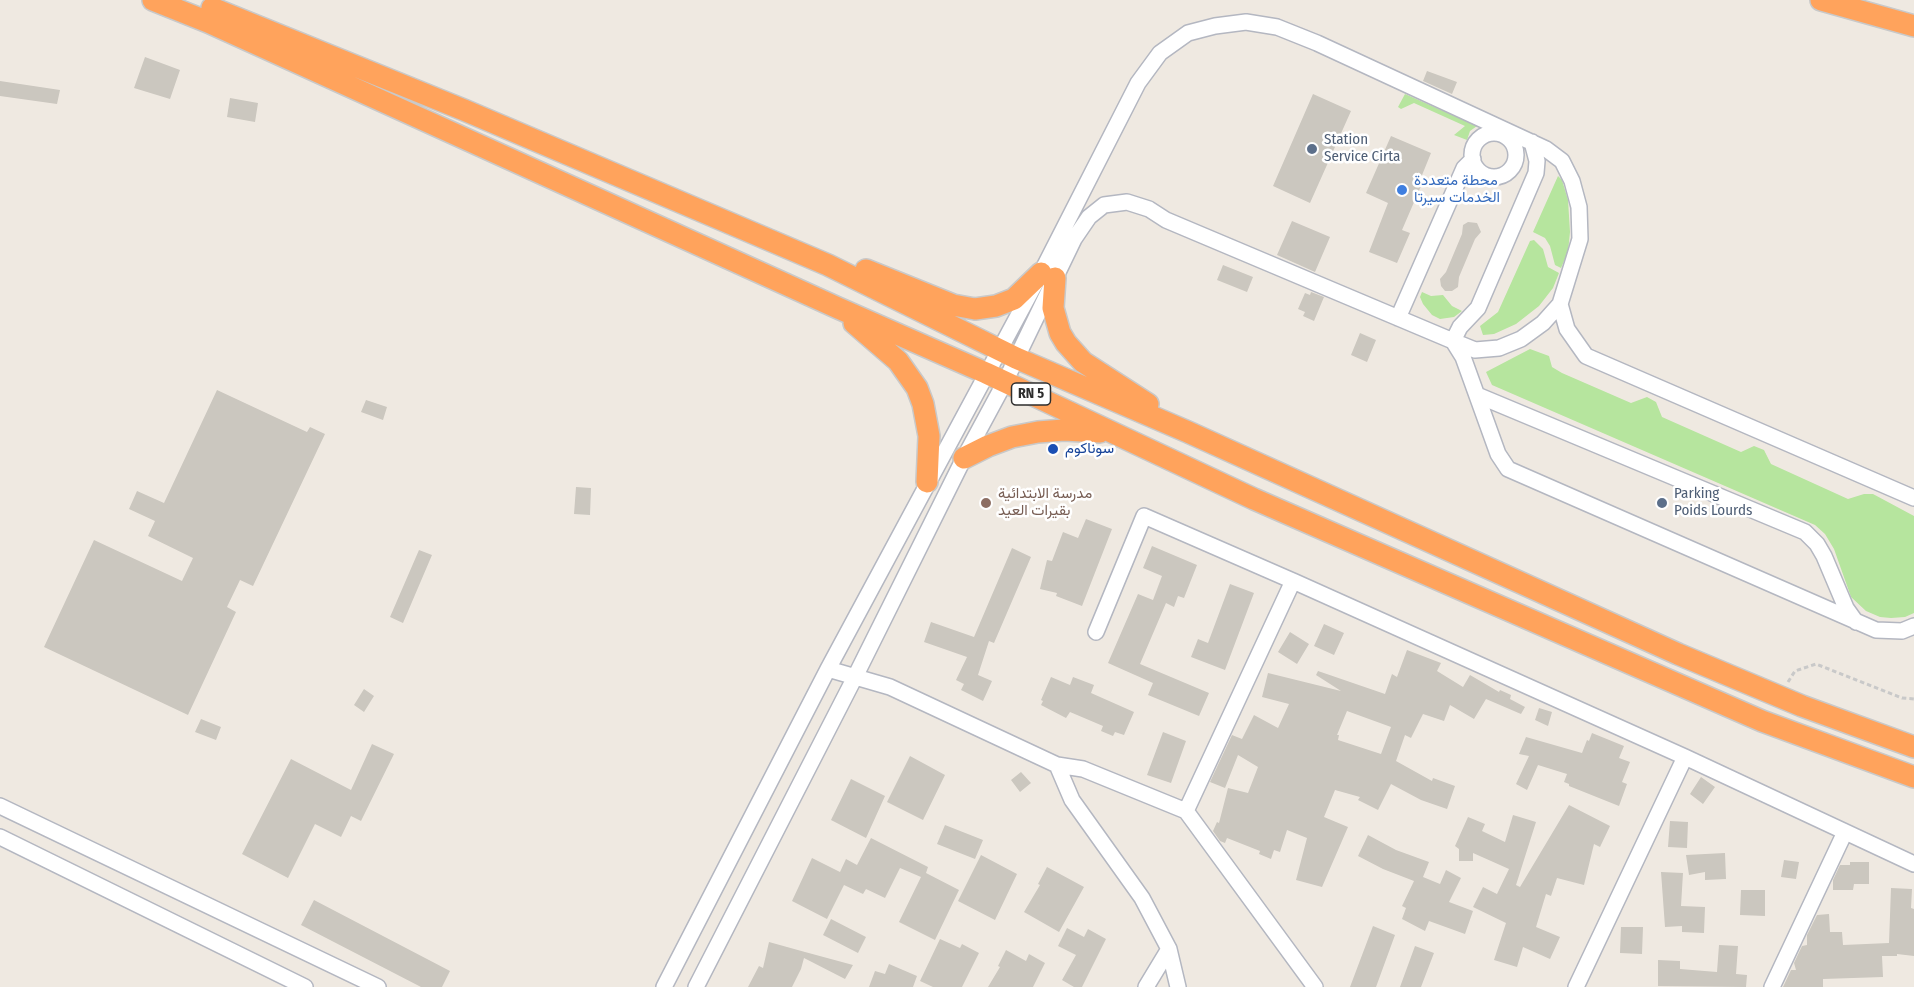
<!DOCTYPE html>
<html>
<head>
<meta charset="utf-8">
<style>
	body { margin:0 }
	canvas { display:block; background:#efe9e1 }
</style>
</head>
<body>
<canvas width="1914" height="987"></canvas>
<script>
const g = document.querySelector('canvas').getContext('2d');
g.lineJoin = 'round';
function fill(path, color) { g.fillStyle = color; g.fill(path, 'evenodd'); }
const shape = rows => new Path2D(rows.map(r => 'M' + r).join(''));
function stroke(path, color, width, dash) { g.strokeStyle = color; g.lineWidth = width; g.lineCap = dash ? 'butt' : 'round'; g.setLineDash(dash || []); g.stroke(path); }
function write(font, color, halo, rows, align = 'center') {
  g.font = font + ' "Fira Sans Condensed",Vazirmatn,sans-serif'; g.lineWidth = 5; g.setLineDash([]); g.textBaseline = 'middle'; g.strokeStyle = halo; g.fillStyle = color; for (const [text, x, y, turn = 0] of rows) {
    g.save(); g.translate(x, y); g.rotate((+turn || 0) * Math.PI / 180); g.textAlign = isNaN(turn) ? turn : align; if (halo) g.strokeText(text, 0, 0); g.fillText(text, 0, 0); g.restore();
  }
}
fill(shape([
	[1405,94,1477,126,1470,131,1467,140,1454,135,1465,126,1414,103,1401,109,1398,107],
	[1558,176,1562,180,1568,200,1570,232,1568,252,1561,268,1555,265,1550,246,1545,238,1533,232],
	[1534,240,1543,249,1548,267,1559,273,1553,288,1539,306,1516,324,1494,334,1483,335,1480,326,1498,312,1530,241],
	[1422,292,1431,296,1443,295,1452,306,1462,311,1454,317,1440,319,1432,315,1423,304,1420,297],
	[1530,349,1549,356,1552,367,1562,373,1631,403,1647,397,1656,402,1662,417,1741,452,1754,446,1764,450,1771,464,1848,499,1864,494,1873,494,1914,516,1914,613,1905,617,1891,618,1880,617,1866,611,1851,597,1834,549,1825,534,1815,525,1492,385,1486,372]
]), '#b6e59e');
fill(shape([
	[145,57,180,70,170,99,134,88],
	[1427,71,1457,82,1452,94,1423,81],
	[0,81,60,90,57,104,0,96],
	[1313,94,1351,111,1310,203,1273,186],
	[230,98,258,103,255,122,227,117],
	[1391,136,1431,153,1418,185,1421,186,1402,230,1410,233,1397,263,1369,252,1388,203,1366,193],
	[1292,221,1330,237,1315,272,1277,255],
	[1468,222,1477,223,1481,232,1475,239,1459,277,1458,287,1452,291,1445,291,1441,286,1440,279,1446,272,1462,234,1463,225],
	[1223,265,1253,277,1247,292,1217,280],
	[1311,292,1324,297,1314,321,1303,316,1305,312,1298,309,1305,293,1310,295],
	[1360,333,1376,340,1367,362,1351,355],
	[217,390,307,432,310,427,325,434,253,586,240,580,227,607,236,612,188,715,44,647,94,540,182,581,193,558,148,536,155,521,129,509,137,491,164,503],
	[366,400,387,407,383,420,361,412],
	[576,487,591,488,590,515,574,514],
	[1086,519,1112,529,1082,606,1056,596,1057,593,1040,589,1047,560,1052,561,1063,532,1078,538],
	[1152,546,1197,565,1184,598,1178,596,1174,607,1166,603,1140,664,1209,693,1199,716,1148,695,1153,683,1108,663,1138,594,1153,600,1162,576,1143,568],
	[1012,548,1031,557,994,643,989,641,978,675,992,681,983,701,961,690,964,684,956,680,967,657,924,642,931,622,974,637],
	[419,550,432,555,403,623,390,617],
	[1230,584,1254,593,1225,670,1191,657,1198,639,1208,643],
	[1324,624,1344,633,1334,655,1314,646],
	[1290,632,1309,644,1297,664,1278,652],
	[1407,650,1441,663,1437,671,1463,687,1470,675,1499,692,1500,690,1511,695,1510,699,1525,707,1521,714,1486,699,1474,719,1450,705,1444,721,1423,714,1411,738,1405,735,1396,761,1432,781,1433,778,1455,786,1447,809,1421,800,1391,784,1378,810,1358,800,1360,797,1335,790,1324,817,1348,827,1322,887,1296,880,1307,838,1287,830,1280,852,1274,850,1271,859,1259,854,1260,851,1227,838,1225,843,1220,841,1213,831,1217,822,1219,823,1228,788,1248,793,1258,767,1238,755,1225,788,1210,782,1232,735,1242,739,1254,715,1278,728,1289,704,1262,697,1268,673,1341,691,1316,675,1318,671,1385,694,1392,674,1397,677],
	[1347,711,1391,727,1381,754,1338,740,1339,735,1337,735],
	[1051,677,1070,685,1073,677,1094,685,1091,693,1134,712,1124,735,1115,732,1113,736,1101,731,1103,726,1070,712,1066,718,1041,705,1043,701,1041,700],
	[364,689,374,696,364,712,354,705],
	[1539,708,1552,712,1548,726,1535,720],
	[201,719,221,727,216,740,195,732],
	[1163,732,1186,741,1171,783,1147,775],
	[1592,733,1624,746,1619,758,1630,762,1622,782,1627,784,1619,806,1569,786,1569,784,1564,782,1567,774,1538,765,1527,790,1516,784,1529,756,1519,754,1526,737,1582,753,1587,740,1589,741],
	[372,744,394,754,361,821,351,816,341,837,315,824,288,878,242,854,291,759,351,790],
	[910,756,945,775,923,820,887,802],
	[1021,772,1031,783,1020,792,1011,780],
	[1701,777,1715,787,1703,804,1690,794],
	[851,779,885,796,866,838,831,820],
	[1569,805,1610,826,1600,847,1594,844,1584,885,1557,878,1551,896,1546,894,1536,927,1560,937,1550,959,1523,947,1517,967,1494,960,1506,923,1473,907,1483,887,1497,894,1509,869,1473,853,1473,861,1459,861,1459,849,1455,846,1468,817,1485,824,1482,831,1505,842,1513,815,1536,822,1516,885,1520,887],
	[1670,821,1688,822,1687,848,1668,847],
	[945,825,983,840,975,859,937,844],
	[1368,835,1396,850,1429,862,1423,877,1440,884,1446,870,1461,878,1449,902,1473,911,1465,934,1429,921,1425,931,1402,919,1406,908,1402,906,1414,881,1383,869,1358,856],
	[871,838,928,867,926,873,959,890,935,940,899,922,921,877,900,868,885,898,866,889,863,894,844,885,827,919,792,901,812,858,840,872,846,859,857,865],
	[1725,853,1726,879,1705,880,1705,872,1689,875,1686,855],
	[981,855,1017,874,995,920,958,901],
	[1784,860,1799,862,1796,879,1781,877],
	[1850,862,1869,862,1869,884,1854,884,1853,890,1833,890,1833,880,1840,865,1850,865],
	[1047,867,1084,887,1059,932,1024,912,1040,885,1038,884],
	[1661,872,1683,873,1681,906,1705,907,1704,933,1682,932,1682,926,1665,927],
	[1891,888,1912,889,1911,908,1914,909,1914,956,1897,954,1897,956,1882,956,1883,977,1823,979,1823,987,1783,987,1791,970,1796,970,1794,963,1802,946,1807,945,1807,935,1817,915,1829,914,1830,932,1842,932,1843,945,1889,943],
	[1741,890,1765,890,1765,916,1740,915],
	[314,900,450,971,442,987,421,987,301,925],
	[831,919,866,937,858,953,823,935],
	[1373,926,1395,935,1376,987,1350,987],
	[1621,927,1643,927,1642,954,1620,953],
	[1067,928,1084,937,1088,929,1106,939,1082,987,1074,987,1062,980,1076,955,1058,946],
	[940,939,960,948,962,944,979,953,962,987,933,987,920,981],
	[769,942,805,952,853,965,845,979,804,958,801,969,792,987,748,987,759,966,763,968],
	[1719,945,1738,946,1736,974,1747,975,1746,987,1658,986,1658,960,1680,961,1680,969,1717,972],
	[1415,946,1434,953,1421,987,1400,987],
	[1006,950,1026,961,1029,954,1045,963,1033,987,988,987,1000,967,998,966],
	[889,964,917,976,913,987,869,987,875,971,885,974]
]), '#cbc7bf');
const minor = shape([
	'1472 155a22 22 0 1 1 44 0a22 22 0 1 1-44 0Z',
	[1532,142,1537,161,1536,173,1478,308,1460,327,1453,341,1475,350,1499,348,1521,339,1543,323,1560,304],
	[1398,318,1464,168,1473,159],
	[1477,395,1805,532,1817,544,1824,556,1846,608,1856,622],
	[1096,632,1144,516,1293,581],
	[828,669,890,687,1057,765,1083,769,1186,811,1315,987],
	[1057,765,1072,800,1142,898,1169,949,1178,987],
	[0,806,378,987],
	[1186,811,1293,581,1685,757,1914,864],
	[0,837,305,987],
	[664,987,828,669,1041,273,1138,83,1160,53,1188,33,1215,26,1246,22,1277,27,1317,43,1546,149,1562,161,1572,181,1579,207,1580,239,1560,304,1567,329,1586,356,1914,498],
	[696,987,855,677,964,458,1005,382,1074,239,1089,217,1104,205,1127,202,1149,209,1166,220,1453,341,1463,357,1498,454,1508,469,1876,630,1902,631,1914,626],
	[1146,987,1169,949],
	[1576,987,1685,757],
	[1772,987,1845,832]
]);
const highway = shape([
	[153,0,208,22,838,308,986,373,1254,499,1762,721,1914,777],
	[1821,0,1914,26],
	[212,8,464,110,828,265,1016,358,1188,432,1678,654,1802,706,1914,747],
	[866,270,953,305,975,309,996,306,1014,299,1041,273],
	[1055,278,1053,308,1060,333,1066,343,1083,362,1148,404],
	[854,323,898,361,917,388,923,404,929,436,927,482],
	[964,458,988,446,1012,437,1038,432,1064,430,1100,432]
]);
stroke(minor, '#b4b7c1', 18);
stroke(highway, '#c9c9c9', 24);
stroke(shape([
	[1788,682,1795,671,1816,664,1902,698,1914,699]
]), '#c9c9c9', 3, [4.5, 3]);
stroke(minor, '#fff', 15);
stroke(highway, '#ffa35c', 21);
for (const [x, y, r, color] of [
	[1312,149,6,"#5c6f8a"],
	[1402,190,6,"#3f7fe0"],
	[1053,449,6,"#1a4fb4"],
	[986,503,6,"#8d6e63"],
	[1662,503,6,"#5c6f8a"]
]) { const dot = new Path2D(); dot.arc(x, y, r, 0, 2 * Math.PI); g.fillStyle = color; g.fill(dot); stroke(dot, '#fff', 2); }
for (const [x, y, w] of [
	[1031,394,39]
]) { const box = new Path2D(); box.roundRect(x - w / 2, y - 11, w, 22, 4.5); g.fillStyle = '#fff'; g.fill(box); stroke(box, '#2e2e2e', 1.5); }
write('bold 14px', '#2e2e2e', null, [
	["RN 5",1031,394]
]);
write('15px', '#4e5e75', '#fff', [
	["Station",1324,140],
	["Service Cirta",1324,157],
	["Parking",1674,494],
	["Poids Lourds",1674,511]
], 'left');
write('15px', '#366cbe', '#fff', [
	["محطة متعددة",1414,181],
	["الخدمات سيرتا",1414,198]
], 'left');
write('15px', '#164399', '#fff', [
	["سوناكوم",1065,449]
], 'left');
write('15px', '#785e54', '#fff', [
	["مدرسة الابتدائية",998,494],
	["بقيرات العيد",998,511]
], 'left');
</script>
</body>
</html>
